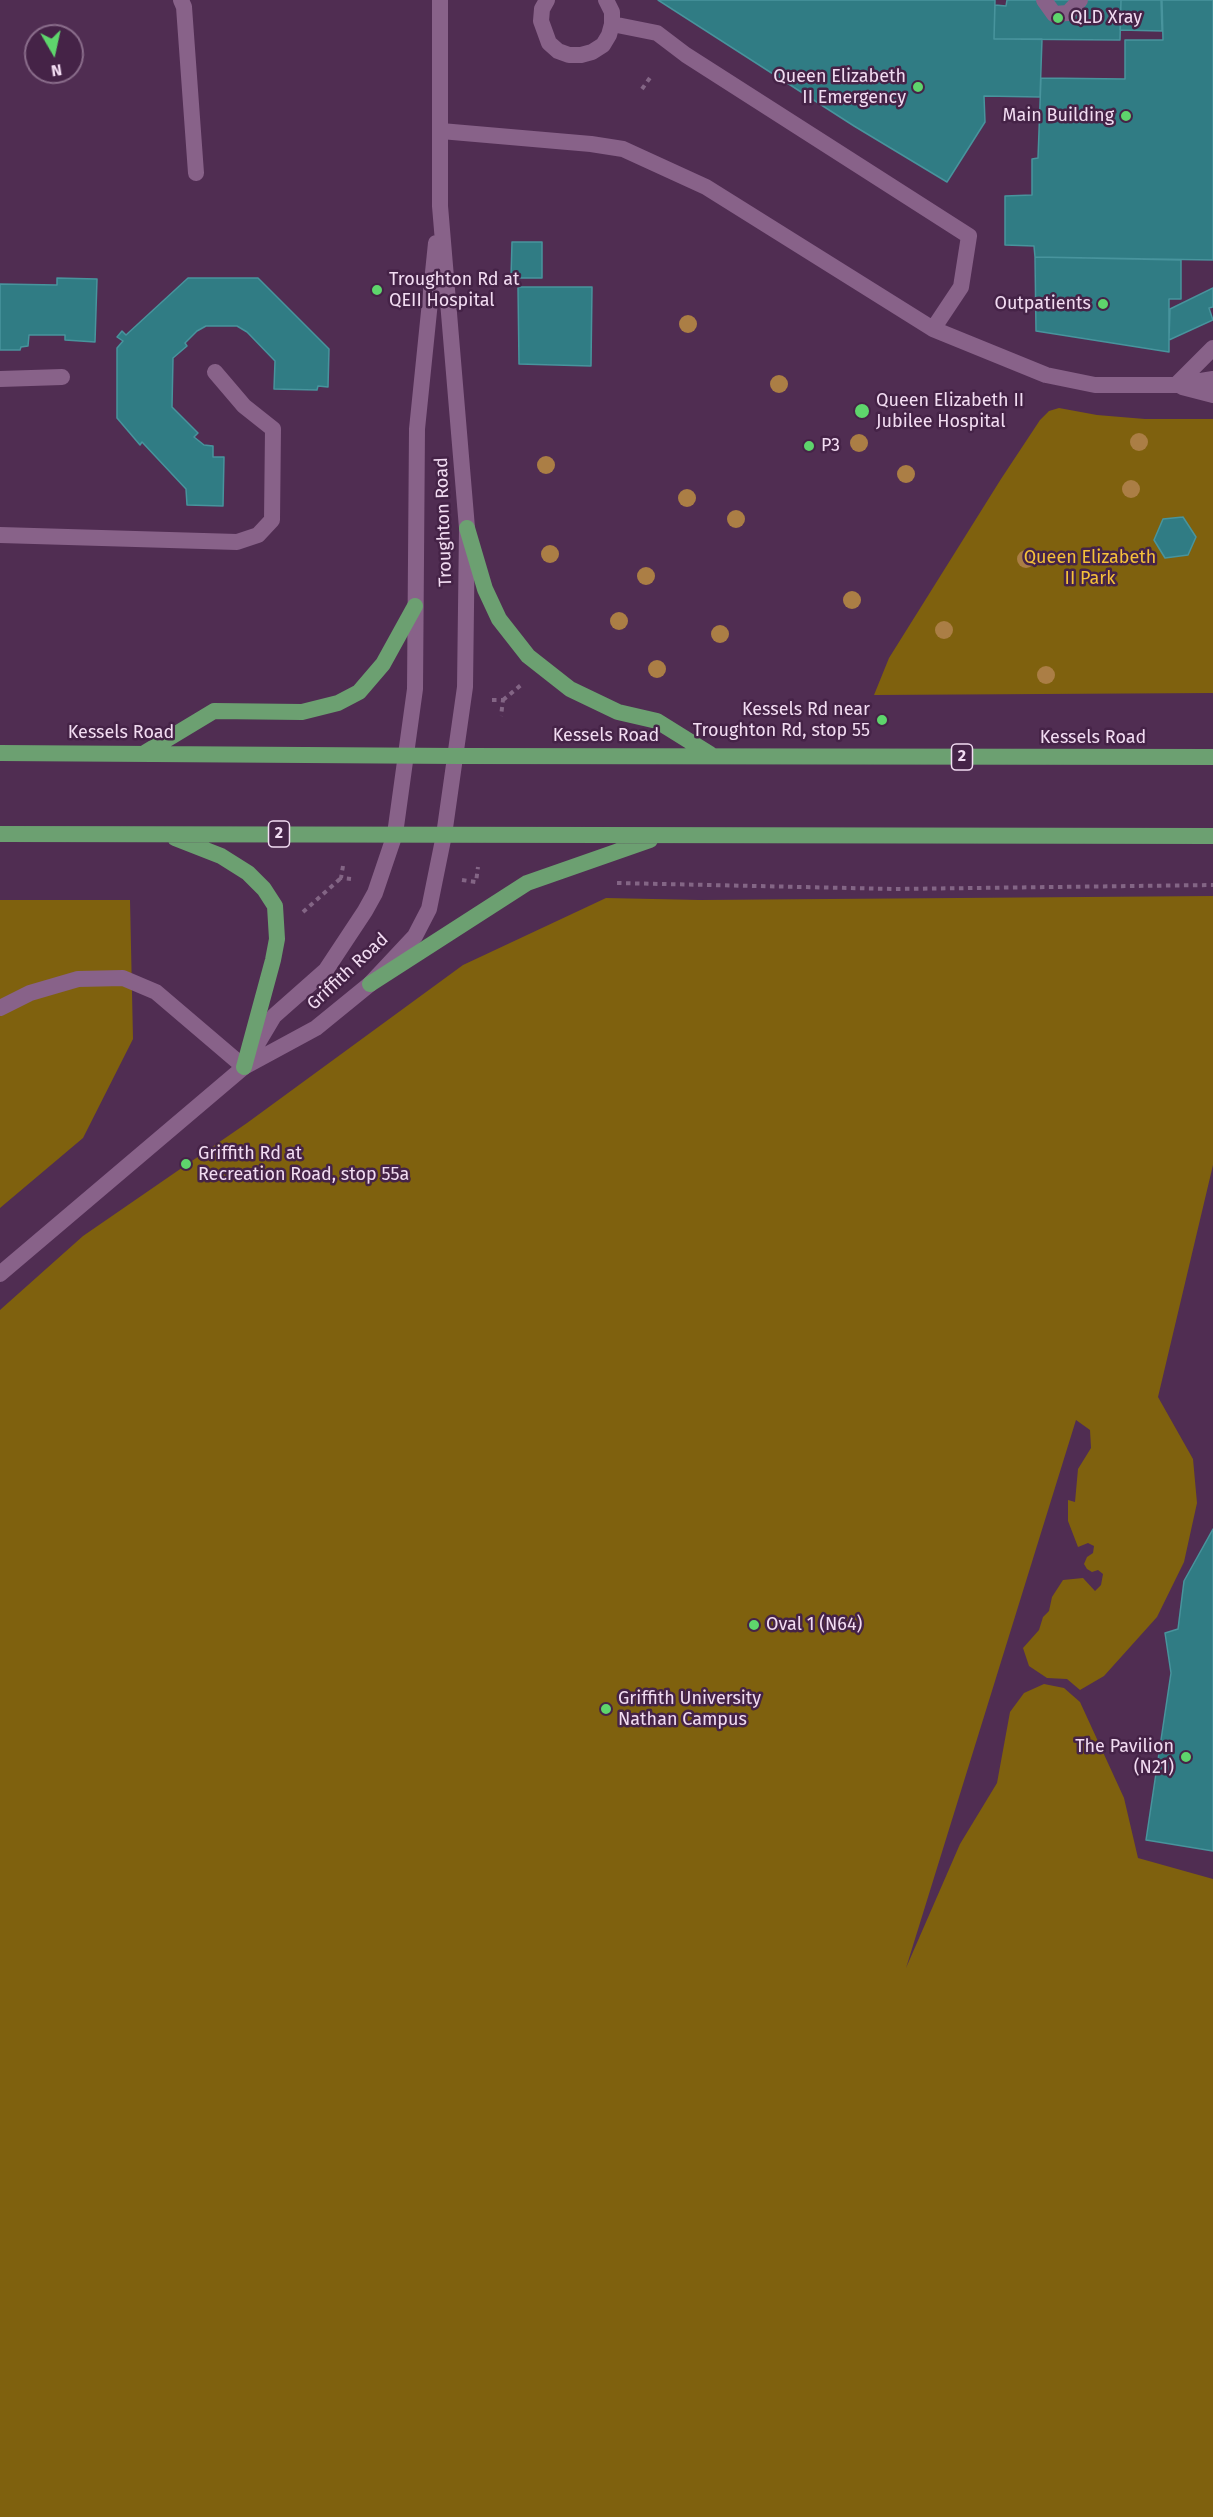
<!DOCTYPE html>
<html>
<head>
<meta charset="utf-8">
<style>
	body { margin:0 }
	#map { position:relative; width:1213px; height:2517px; overflow:hidden; background:#502d52; font-family:"Fira Sans",sans-serif }
	canvas { display:block }
	.north { position:absolute; left:24px; top:24px; width:60px; height:60px; box-sizing:border-box; background:#452347; border:2px solid #8a6d8b; border-radius:50%; rotate:171deg; font-size:16px; font-weight:700; line-height:24px; text-align:center; color:#f2dcf2 }
	.north::after { content:''; display:block; margin:auto; width:21px; height:27px; background:#5ed56c; clip-path:polygon(50% 0,100% 100%,50% 72%,0 100%) }
</style>
</head>
<body>
<div id="map">
<canvas width="1213" height="2517"></canvas>
<div class="north">N</div>
</div>
<script>
const g = document.querySelector('canvas').getContext('2d');
g.lineJoin = 'round';
function fill(path, color) { g.fillStyle = color; g.fill(path, 'evenodd'); }
const shape = rows => new Path2D(rows.map(r => 'M' + r).join(''));
function stroke(path, color, width, dash) { g.strokeStyle = color; g.lineWidth = width; g.lineCap = dash ? 'butt' : 'round'; g.setLineDash(dash || []); g.stroke(path); }
function write(font, color, halo, rows, align = 'center') {
  g.font = font + ' "Fira Sans",sans-serif'; g.lineWidth = 5; g.setLineDash([]); g.textBaseline = 'middle'; g.strokeStyle = halo; g.fillStyle = color; for (const [text, x, y, turn = 0] of rows) {
    g.save(); g.translate(x, y); g.rotate((+turn || 0) * Math.PI / 180); g.textAlign = isNaN(turn) ? turn : align; if (halo) g.strokeText(text, 0, 0); g.fillText(text, 0, 0); g.restore();
  }
}
fill(shape([
	[1059,408,1097,415,1145,419,1213,419,1213,693,874,695,889,658,1001,479,1040,420,1049,411],
	[1213,896,1213,1165,1158,1397,1193,1459,1197,1503,1184,1562,1157,1617,1104,1676,1080,1690,1067,1679,1047,1678,1029,1666,1023,1648,1039,1630,1043,1617,1049,1611,1052,1597,1063,1580,1083,1578,1095,1591,1101,1585,1103,1574,1098,1570,1092,1572,1087,1569,1084,1564,1087,1557,1093,1553,1094,1546,1088,1543,1078,1547,1068,1521,1068,1500,1075,1502,1078,1469,1091,1448,1090,1430,1076,1420,906,1968,960,1844,997,1783,1010,1712,1024,1693,1044,1684,1064,1688,1080,1702,1124,1798,1138,1858,1213,1879,1213,2517,0,2517,0,1310,83,1236,247,1123,463,965,606,898,700,900],
	[0,900,130,900,133,1039,83,1138,0,1208]
]), '#7f610e');
const building = shape([
	[658,0,995,0,994,39,1042,39,1040,97,984,96,985,122,947,182,854,126,658,0],
	[1007,0,1121,0,1120,40,994,39,995,5,1006,6,1007,0],
	[1121,0,1161,0,1162,31,1120,30,1121,0],
	[1162,0,1213,0,1213,260,1035,257,1034,246,1005,245,1005,196,1032,195,1032,159,1038,158,1041,78,1125,79,1125,40,1163,40,1162,0],
	[512,242,542,242,542,278,511,278,512,242],
	[1035,257,1181,260,1181,299,1169,299,1169,352,1036,331,1035,257],
	[57,278,97,279,95,342,65,340,65,335,29,335,28,346,21,347,20,350,0,350,0,284,57,285,57,278],
	[188,278,258,278,329,349,328,387,318,386,317,390,274,389,275,361,247,332,237,326,206,326,197,331,185,343,187,346,173,358,172,407,198,433,194,437,204,445,213,446,213,457,224,457,223,506,187,505,186,489,142,442,140,445,117,418,117,348,123,341,117,337,122,331,126,335,188,278],
	[518,287,592,287,591,366,519,364,518,287],
	[1213,288,1213,307,1209,308,1213,320,1169,340,1170,309,1213,288],
	[1183,517,1196,537,1188,555,1165,558,1154,540,1163,519,1183,517],
	[1213,1529,1213,1851,1146,1840,1171,1673,1165,1633,1178,1629,1184,1581,1213,1529]
]);
fill(building, '#307c84');
stroke(building, '#48949d', 1.5);
stroke(shape([
	[642,89,652,75],
	[492,700,503,700,501,716],
	[503,700,521,685],
	[343,866,341,878,351,879],
	[462,880,476,882,478,867],
	[617,883,894,889,1213,885],
	[303,912,341,878]
]), '#836585', 4, [4.5, 4.5]);
stroke(shape([
	[547,0,542,9,541,21,549,43,558,51,569,55,581,55,592,52,603,45,609,35,612,24,612,12,606,0],
	[1044,0,1054,14,1068,13,1080,0],
	[612,24,657,33,686,55,969,236,961,287,933,329],
	[441,131,591,144,623,149,706,187,933,329,1046,375,1095,385,1176,385,1213,379],
	[1176,385,1213,348],
	[1182,387,1213,395]
]), '#886289', 16);
stroke(shape([
	[181,0,184,7,196,173],
	[0,379,62,377],
	[0,535,237,542,258,535,272,520,273,429,244,406,215,372],
	[0,1008,30,993,78,979,123,978,156,992,244,1067]
]), '#886289', 16);
stroke(shape([
	[249,1058,274,1016,326,970,365,911,375,893,395,834],
	[0,1274,244,1067,316,1028,370,984,415,936,429,909,444,835]
]), '#886289', 16);
stroke(shape([
	[440,0,440,206,467,528,465,687,444,835],
	[395,834,415,689,417,429,436,243]
]), '#886289', 16);
stroke(shape([
	[467,528,485,589,499,619,528,656,570,689,618,712,657,721,710,754],
	[146,752,214,711,302,712,338,703,359,692,383,664,415,606],
	[0,753,457,756,1213,757],
	[0,834,1213,836],
	[175,838,221,856,248,873,264,889,275,906,277,939,273,960,244,1067],
	[370,984,527,883,650,840]
]), '#6ca071', 16);
g.fillStyle = '#ab7e45';
for (const [x, y] of [
	[688,324],
	[779,384],
	[1139,442],
	[859,443],
	[546,465],
	[906,474],
	[1131,489],
	[687,498],
	[736,519],
	[550,554],
	[1026,559],
	[646,576],
	[852,600],
	[619,621],
	[944,630],
	[720,634],
	[657,669],
	[1046,675]
]) { g.beginPath(); g.arc(x, y, 9, 0, 2 * Math.PI); g.fill(); }
for (const [x, y, r, color] of [
	[1058,18,6,"#5ed56c"],
	[918,87,6,"#5ed56c"],
	[1126,116,6,"#5ed56c"],
	[377,290,6,"#5ed56c"],
	[1103,304,6,"#5ed56c"],
	[862,411,8,"#5ed56c"],
	[809,446,6,"#5ed56c"],
	[882,720,6,"#5ed56c"],
	[186,1164,6,"#5ed56c"],
	[754,1625,6,"#5ed56c"],
	[606,1709,6,"#5ed56c"],
	[1186,1757,6,"#5ed56c"]
]) { const dot = new Path2D(); dot.arc(x, y, r, 0, 2 * Math.PI); g.fillStyle = color; g.fill(dot); stroke(dot, '#452347', 2); }
for (const [x, y, w] of [
	[962,757,21],
	[279,834,21]
]) { const box = new Path2D(); box.roundRect(x - w / 2, y - 13, w, 26, 4.5); g.fillStyle = '#452347'; g.fill(box); stroke(box, '#f2dcf2', 1.5); }
write('bold 16px', '#f2dcf2', null, [
	["2",962,757],
	["2",279,834]
]);
write('18px', '#f2dcf2', '#452347', [
	["QLD Xray",1070,18],
	["Queen Elizabeth",906,77,"right"],
	["II Emergency",906,98,"right"],
	["Main Building",1114,116,"right"],
	["Troughton Rd at",389,280],
	["QEII Hospital",389,301],
	["Outpatients",1091,304,"right"],
	["Queen Elizabeth II",876,401],
	["Jubilee Hospital",876,422],
	["P3",821,446],
	["Kessels Rd near",870,710,"right"],
	["Troughton Rd, stop 55",870,731,"right"],
	["Griffith Rd at",198,1154],
	["Recreation Road, stop 55a",198,1175],
	["Oval 1 (N64)",766,1625],
	["Griffith University",618,1699],
	["Nathan Campus",618,1720],
	["The Pavilion",1174,1747,"right"],
	["(N21)",1174,1768,"right"]
], 'left');
write('18px', '#f2dcf2', '#452347', [
	["Troughton Road",444,522,-92],
	["Kessels Road",121,733],
	["Kessels Road",606,736],
	["Kessels Road",1093,738],
	["Griffith Road",348,972,-43]
]);
write('18px', '#f6c13a', '#452347', [
	["Queen Elizabeth",1090,558],
	["II Park",1090,579]
]);
</script>
</body>
</html>
